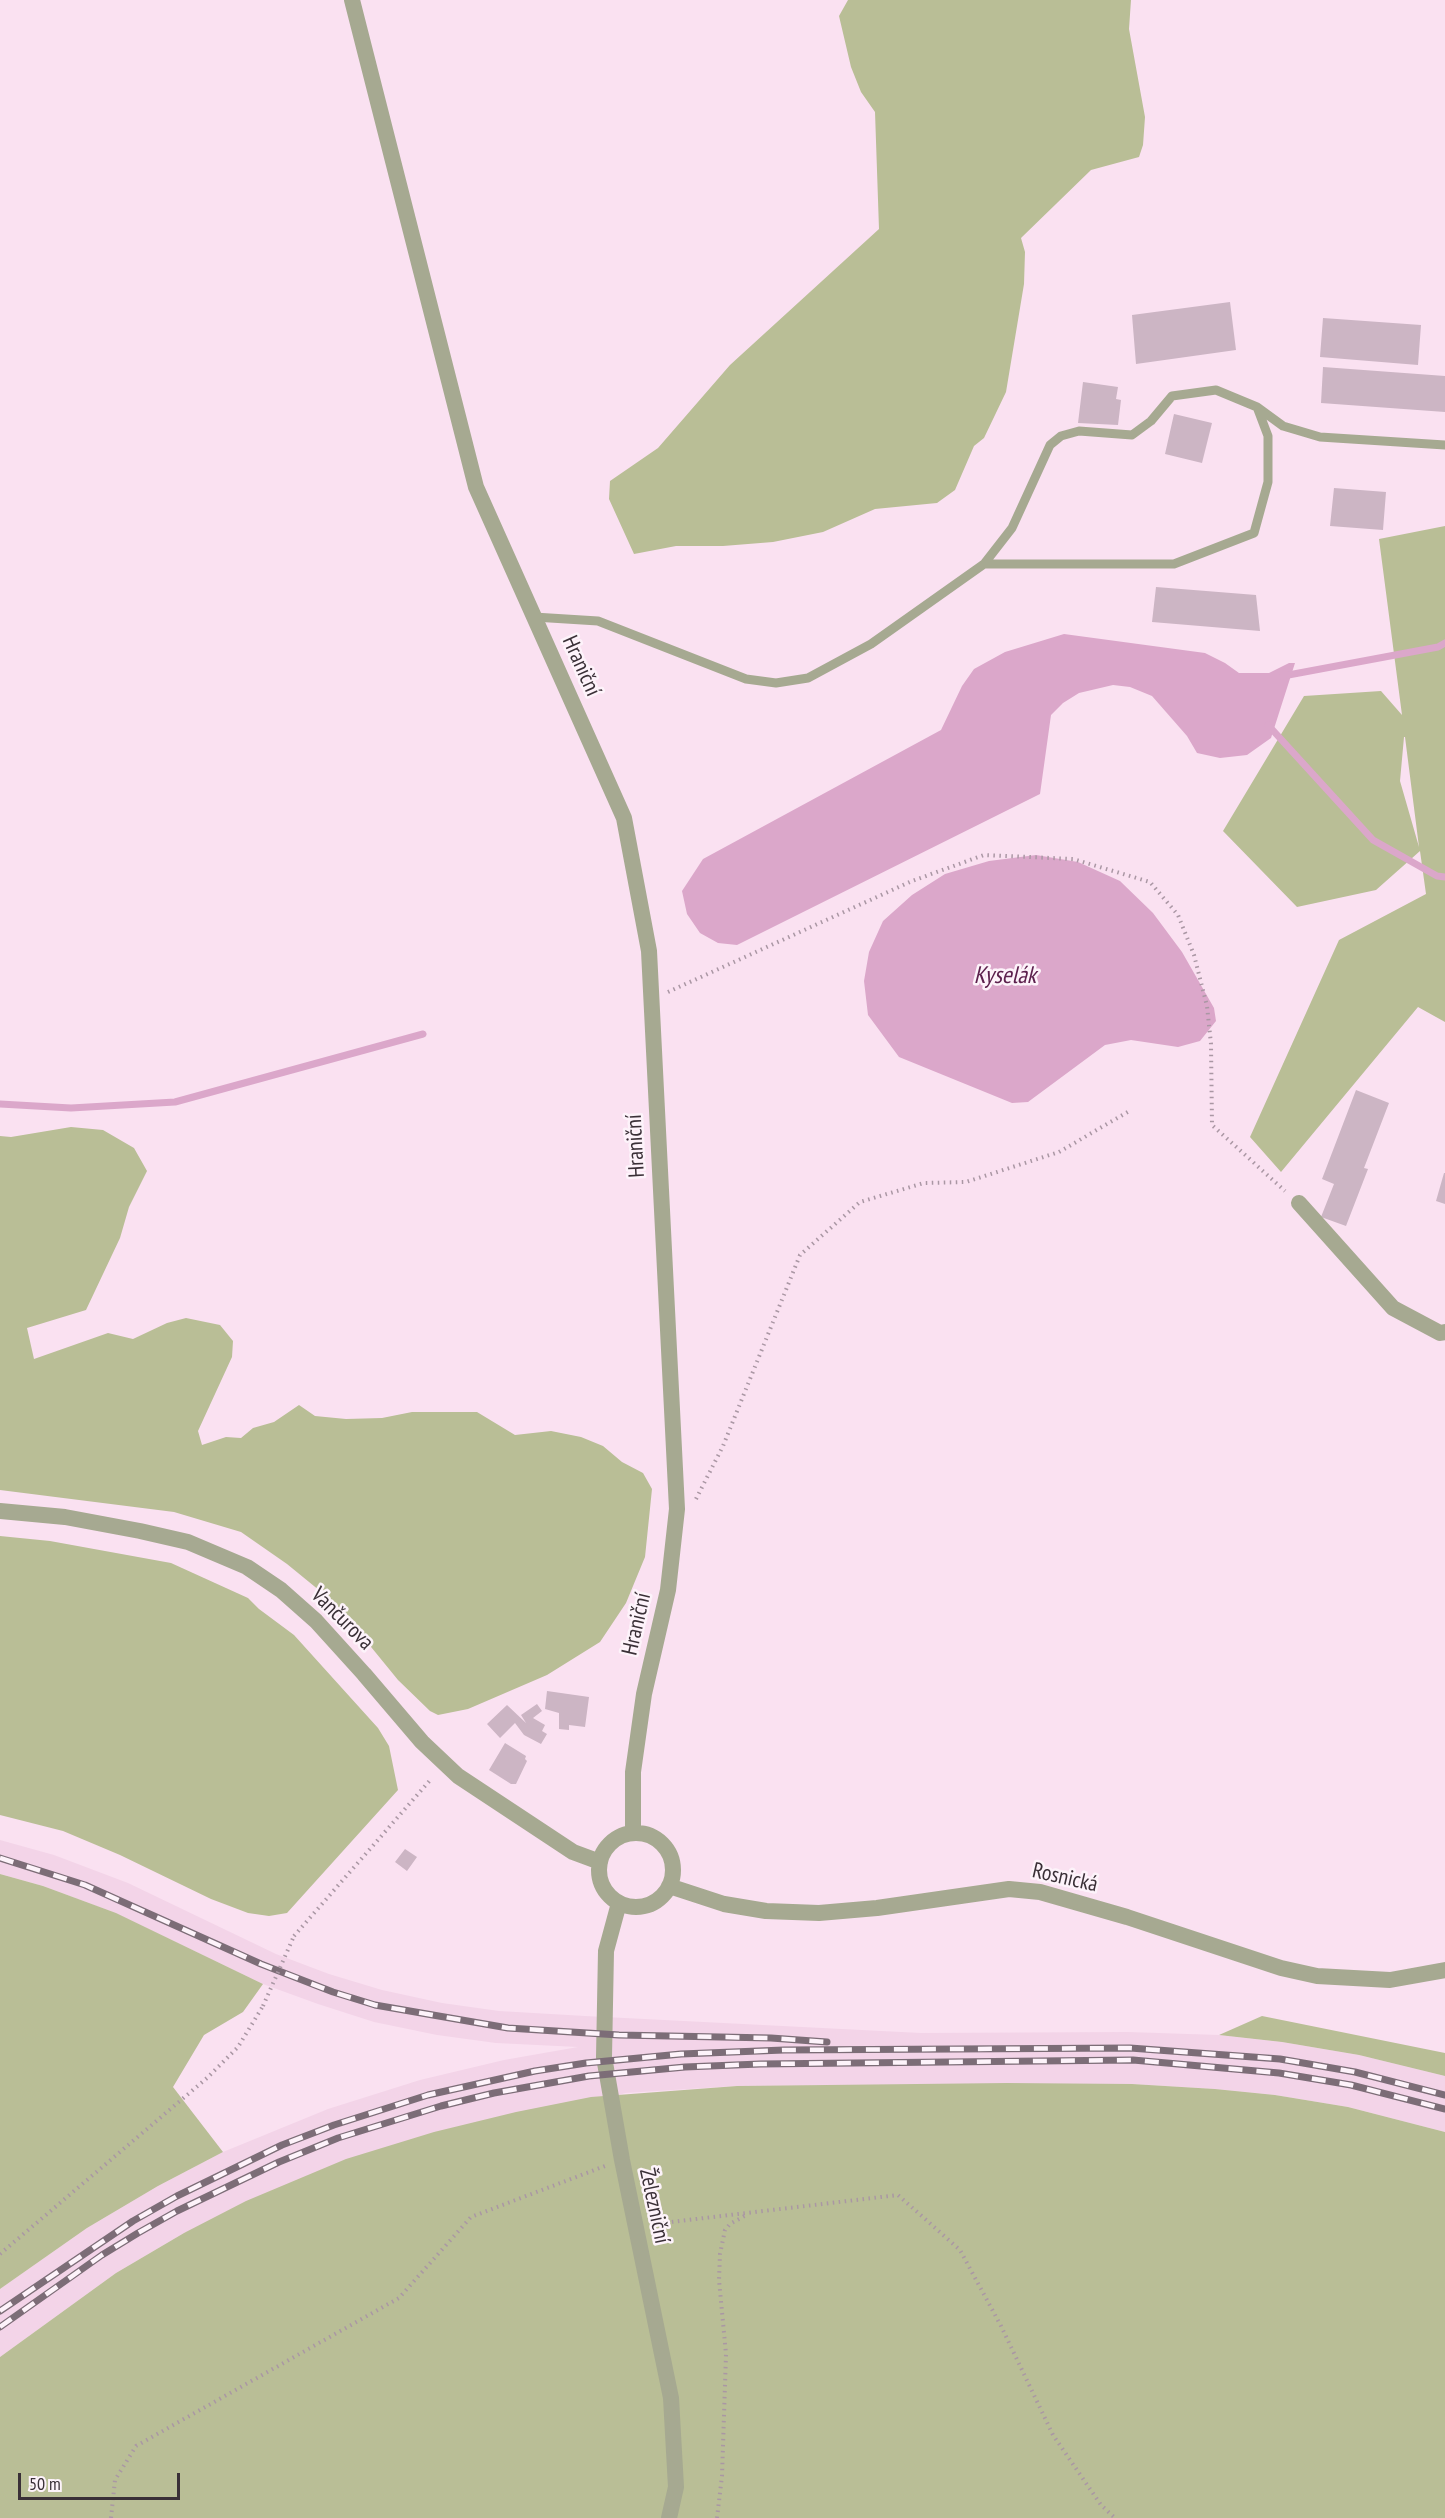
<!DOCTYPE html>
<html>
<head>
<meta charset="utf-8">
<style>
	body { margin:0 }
	#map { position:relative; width:1445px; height:2518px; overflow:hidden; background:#fae1f1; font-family:"PT Sans Narrow",sans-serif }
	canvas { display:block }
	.scale { position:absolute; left:18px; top:2473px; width:162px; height:27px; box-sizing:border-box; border:3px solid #3a3037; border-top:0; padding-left:8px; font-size:18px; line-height:21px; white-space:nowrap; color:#3a3037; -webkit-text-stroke:4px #fdf3fa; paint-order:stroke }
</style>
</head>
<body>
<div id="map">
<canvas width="1445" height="2518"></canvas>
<div class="scale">50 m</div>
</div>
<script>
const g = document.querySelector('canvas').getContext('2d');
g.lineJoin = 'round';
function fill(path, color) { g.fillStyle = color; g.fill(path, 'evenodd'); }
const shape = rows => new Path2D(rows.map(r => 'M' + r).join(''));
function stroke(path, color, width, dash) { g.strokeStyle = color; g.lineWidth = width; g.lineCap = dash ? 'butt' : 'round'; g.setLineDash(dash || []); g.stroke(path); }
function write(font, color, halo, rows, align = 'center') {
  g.font = font + ' "PT Sans Narrow",sans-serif'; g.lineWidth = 5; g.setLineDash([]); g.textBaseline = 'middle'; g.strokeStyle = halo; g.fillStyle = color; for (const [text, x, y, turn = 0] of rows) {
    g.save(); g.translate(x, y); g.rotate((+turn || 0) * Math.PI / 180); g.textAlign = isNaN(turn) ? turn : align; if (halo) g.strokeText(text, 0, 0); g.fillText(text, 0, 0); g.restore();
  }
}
fill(shape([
	[0,1840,54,1855,128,1883,276,1954,329,1974,382,1990,442,2003,499,2011,585,2016,921,2033,1128,2032,1219,2035,1282,2042,1359,2055,1445,2076,1445,2132,1348,2107,1275,2095,1215,2089,1132,2084,737,2086,625,2093,184,2233,116,2273,0,2357,0,2289,87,2228,158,2186,223,2152,328,2109,420,2080,504,2060,578,2047,496,2043,437,2035,374,2022,318,2004,263,1984,115,1913,43,1886,0,1874]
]), '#f3d4e8');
fill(shape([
	[848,0,1131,0,1129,29,1145,117,1143,145,1139,157,1091,170,1021,238,1025,252,1024,284,1006,392,984,438,974,446,955,490,937,503,875,509,823,532,773,542,723,546,676,546,634,554,609,499,610,481,658,448,730,365,879,229,875,112,861,92,851,67,839,16],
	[1445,526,1445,1022,1418,1007,1281,1172,1250,1137,1339,940,1426,894,1420,851,1376,890,1297,907,1223,831,1304,696,1381,691,1402,715,1379,539],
	[1404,737,1405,737,1419,847,1400,781],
	[71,1127,103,1130,134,1148,147,1171,129,1207,120,1238,86,1310,27,1328,34,1359,108,1333,133,1339,167,1323,186,1318,220,1325,233,1341,232,1357,198,1431,202,1445,226,1437,241,1438,253,1428,274,1422,299,1405,315,1416,346,1419,382,1418,412,1412,477,1412,515,1435,551,1431,581,1437,603,1446,622,1462,643,1473,652,1489,645,1557,626,1603,600,1642,547,1675,468,1709,438,1715,430,1711,398,1680,336,1604,287,1564,241,1532,174,1512,0,1490,0,1136,11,1137],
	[0,1536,50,1541,171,1563,248,1598,259,1609,294,1635,378,1728,389,1746,398,1790,287,1913,269,1916,248,1913,211,1899,120,1855,63,1831,0,1815],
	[0,1874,43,1886,116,1913,263,1984,243,2012,204,2035,173,2087,223,2152,158,2186,87,2228,0,2289],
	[1262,2016,1445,2053,1445,2076,1359,2055,1282,2042,1219,2035],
	[1007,2083,1132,2084,1215,2089,1275,2095,1348,2107,1445,2132,1445,2518,0,2518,0,2357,116,2273,184,2233,246,2201,346,2159,434,2132,516,2112,591,2097,737,2086]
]), '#b9be96');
fill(shape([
	[1064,634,1205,653,1225,663,1239,673,1269,673,1289,663,1295,663,1271,738,1247,755,1220,758,1197,753,1187,736,1152,696,1130,687,1113,685,1079,693,1063,703,1051,715,1040,794,737,945,718,943,700,933,687,914,682,891,703,859,941,730,962,686,974,669,1005,652],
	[1036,855,1078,862,1120,881,1153,913,1182,952,1214,1008,1216,1021,1200,1041,1178,1047,1131,1040,1105,1045,1028,1102,1012,1103,899,1057,868,1015,864,981,869,952,883,921,912,895,945,874,989,861]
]), '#dba7ca');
stroke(shape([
	[1283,676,1438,647,1445,643],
	[1268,725,1373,840,1437,876,1445,877],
	[0,1104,71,1108,175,1102,423,1034]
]), '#dba7ca', 7);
fill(shape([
	[1230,302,1236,350,1136,364,1132,315],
	[1323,318,1421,325,1418,365,1320,357],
	[1323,367,1445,376,1445,412,1321,403],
	[1083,382,1118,387,1116,399,1121,400,1118,425,1078,423],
	[1174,414,1212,423,1202,463,1165,454],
	[1334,488,1386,492,1383,530,1330,526],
	[1156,587,1256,595,1260,631,1152,622],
	[1356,1090,1389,1103,1364,1168,1368,1169,1346,1226,1321,1217,1334,1184,1322,1179],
	[1444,1173,1445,1173,1445,1204,1436,1201],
	[547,1691,589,1697,585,1727,569,1725,569,1730,559,1729,559,1713,545,1709],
	[537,1704,542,1711,533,1718,545,1725,542,1731,547,1734,541,1744,524,1735,515,1723,500,1738,487,1724,507,1705,526,1723,521,1715],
	[505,1743,526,1756,525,1759,527,1761,516,1784,511,1784,489,1770],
	[405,1849,417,1857,407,1871,395,1862]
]), '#ccb5c4');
stroke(shape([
	[668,992,912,881,984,855,1073,859,1150,882,1178,915,1194,955,1207,1006,1211,1044,1212,1125,1285,1191],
	[696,1499,723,1446,800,1255,860,1202,924,1183,966,1182,1059,1152,1131,1110],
	[294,1936,432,1778],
	[654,2224,898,2195,960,2250,1001,2326,1053,2435,1101,2505,1115,2518],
	[0,2254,207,2078,238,2047,263,2006],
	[111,2518,115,2480,136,2446,399,2298,471,2217,605,2166],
	[717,2518,722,2476,726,2354,719,2280,720,2254,725,2230,730,2224,748,2214]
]), '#aa97a4', 4, [1.5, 4.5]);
stroke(shape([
	[984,564,1174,564,1254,533,1268,482,1268,436,1257,407],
	[534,617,598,621,746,679,776,683,808,678,871,644,984,564,1012,528,1050,445,1061,436,1079,431,1132,435,1151,421,1172,396,1216,390,1257,407,1283,426,1320,437,1445,445]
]), '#a6a991', 9);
stroke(shape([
	[1299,1203,1393,1308,1440,1333,1445,1332]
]), '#a6a991', 16);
stroke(shape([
	[352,0,476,487,624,818,649,951,677,1509,668,1590,644,1694,633,1772,633,1833],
	[0,1511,65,1517,140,1531,188,1542,247,1567,281,1590,316,1621,364,1674,422,1742,458,1776,573,1852,600,1862],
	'599 1870a37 37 0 1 1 74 0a37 37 0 1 1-74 0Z',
	[669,1886,724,1904,766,1911,819,1913,877,1908,1009,1889,1040,1892,1127,1917,1281,1968,1317,1976,1390,1980,1445,1970],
	[619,1903,606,1951,604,2057,622,2160,671,2398,676,2487,669,2518]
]), '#a6a991', 16);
const rail = shape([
	[0,1858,85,1885,261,1964,333,1992,375,2005,508,2028,619,2035,771,2038,827,2042],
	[0,2311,133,2221,177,2196,282,2145,334,2125,428,2095,535,2071,586,2063,681,2054,784,2050,1130,2048,1280,2059,1355,2072,1445,2095],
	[0,2327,102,2255,138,2233,177,2211,279,2162,338,2138,441,2106,494,2093,589,2076,685,2067,760,2064,1133,2060,1279,2073,1351,2085,1445,2109]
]);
stroke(rail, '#7c6d77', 7);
stroke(rail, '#fdf3fa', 4.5, [14]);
stroke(shape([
	[263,2006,294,1936]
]), '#aa97a4', 4, [1.5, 4.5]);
write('22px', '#3a3037', '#fdf3fa', [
	["Hraniční",581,666,66],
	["Hraniční",636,1146,-93],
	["Vančurova",342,1619,45],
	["Hraniční",637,1624,-77],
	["Rosnická",1065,1878,13],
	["Železniční",654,2206,78]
]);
write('italic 24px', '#5d214e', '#fdf3fa', [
	["Kyselák",1005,976]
]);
</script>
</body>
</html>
